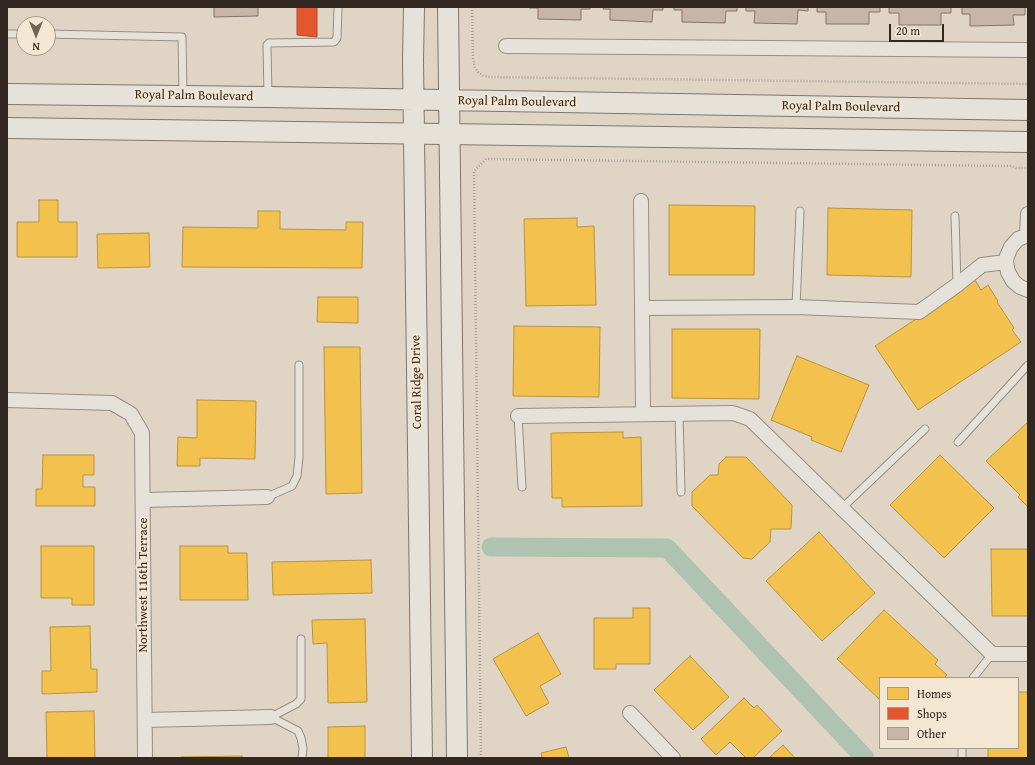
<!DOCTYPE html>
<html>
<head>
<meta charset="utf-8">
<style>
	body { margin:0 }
	#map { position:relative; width:1035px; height:765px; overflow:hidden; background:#e0d5c5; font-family:"Gentium Book Plus",serif }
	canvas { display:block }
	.frame { position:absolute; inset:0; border:8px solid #332821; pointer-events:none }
	.legend { position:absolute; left:879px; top:677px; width:140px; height:72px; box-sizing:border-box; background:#f3e6d2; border:1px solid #a69a8b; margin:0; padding:5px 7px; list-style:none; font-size:12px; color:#332821 }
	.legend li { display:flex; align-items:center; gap:8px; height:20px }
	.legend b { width:20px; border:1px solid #a69a8b }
	.north { position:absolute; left:16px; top:16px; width:40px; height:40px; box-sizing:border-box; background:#f3e6d2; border:1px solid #a69a8b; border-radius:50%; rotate:180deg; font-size:11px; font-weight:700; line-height:16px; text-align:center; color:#332821 }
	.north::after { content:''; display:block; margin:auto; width:14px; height:18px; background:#70655a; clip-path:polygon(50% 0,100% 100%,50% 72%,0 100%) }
	.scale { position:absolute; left:889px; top:24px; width:55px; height:18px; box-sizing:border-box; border:2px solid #332821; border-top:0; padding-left:5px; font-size:12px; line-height:14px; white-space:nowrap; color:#332821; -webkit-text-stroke:3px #f3e6d2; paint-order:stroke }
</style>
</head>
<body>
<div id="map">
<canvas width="1035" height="765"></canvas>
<div class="frame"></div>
<ul class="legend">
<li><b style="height:11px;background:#f2c14e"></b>Homes</li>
<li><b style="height:11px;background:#e4572e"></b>Shops</li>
<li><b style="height:11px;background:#c7b6a8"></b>Other</li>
</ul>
<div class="north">N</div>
<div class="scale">20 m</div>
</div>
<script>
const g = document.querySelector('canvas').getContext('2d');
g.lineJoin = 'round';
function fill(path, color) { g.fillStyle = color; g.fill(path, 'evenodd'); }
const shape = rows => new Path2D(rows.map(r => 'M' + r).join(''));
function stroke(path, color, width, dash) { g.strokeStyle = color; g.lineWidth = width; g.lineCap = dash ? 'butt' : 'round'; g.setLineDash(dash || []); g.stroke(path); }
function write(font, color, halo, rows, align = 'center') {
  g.font = font + ' "Gentium Book Plus",serif'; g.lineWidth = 4; g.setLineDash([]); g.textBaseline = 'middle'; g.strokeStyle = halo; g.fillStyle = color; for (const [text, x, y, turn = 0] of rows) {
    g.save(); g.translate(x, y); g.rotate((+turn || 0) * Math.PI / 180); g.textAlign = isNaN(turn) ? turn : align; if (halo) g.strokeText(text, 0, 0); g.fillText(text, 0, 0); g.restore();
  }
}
const homes = shape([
	[39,200,58,200,58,222,77,222,77,257,17,257,17,222,39,222,39,200],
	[669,205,755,206,754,275,669,275,669,205],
	[828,208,912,210,911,277,827,275,828,208],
	[258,211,280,211,280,229,346,230,346,222,363,222,362,268,182,267,183,227,258,228,258,211],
	[577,218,577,227,594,226,596,305,526,306,524,219,577,218],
	[149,233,150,267,98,268,97,234,149,233],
	[975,280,981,290,988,285,998,301,997,302,1014,328,1012,330,1021,342,918,410,875,346,975,280],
	[318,297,358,297,358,323,317,322,318,297],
	[514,326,600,327,599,397,513,396,514,326],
	[672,329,760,329,759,399,672,398,672,329],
	[324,347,360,347,362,493,326,494,324,347],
	[797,356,869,385,841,452,811,440,812,437,771,420,797,356],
	[197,400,256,401,255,459,200,458,200,466,177,466,178,437,197,438,197,400],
	[1028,422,1028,507,1018,497,1020,495,986,461,1028,422],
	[623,432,623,438,641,437,642,506,562,507,562,498,552,498,551,433,623,432],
	[43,455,94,455,94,475,83,475,83,487,95,487,95,506,36,506,36,489,42,489,43,455],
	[940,455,994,508,944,558,890,505,940,455],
	[726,457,746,457,792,505,791,529,771,529,770,542,752,559,743,558,692,506,692,492,710,475,718,475,719,464,726,457],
	[819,532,875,593,822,641,766,581,819,532],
	[41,546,94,546,94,605,72,605,72,598,41,598,41,546],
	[180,546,228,546,228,553,247,553,248,600,180,600,180,546],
	[991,549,1028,549,1028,616,992,616,991,549],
	[371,560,372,593,273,595,272,562,371,560],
	[633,608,650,608,650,664,616,664,616,669,594,669,594,618,633,618,633,608],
	[884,610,938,660,935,664,947,675,944,678,880,678,880,700,837,659,884,610],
	[365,619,367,702,328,703,327,643,313,644,312,620,365,619],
	[90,626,91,669,97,669,97,692,42,694,42,671,51,671,50,627,90,626],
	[538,633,561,674,540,686,549,703,526,716,493,659,538,633],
	[690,656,729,697,693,730,654,690,690,656],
	[1018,692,1028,692,1028,758,988,758,988,748,1018,748,1018,692],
	[744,698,754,708,757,705,782,731,753,758,746,758,730,742,716,755,701,739,744,698],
	[94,711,95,758,43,758,47,758,46,712,94,711],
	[365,726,365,758,328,758,328,727,365,726],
	[783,745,795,758,769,758,783,745],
	[566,747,569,758,542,758,541,753,566,747],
	[242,756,242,758,181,758,181,757,242,756]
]);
fill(homes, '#f2c14e');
stroke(homes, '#b99340', 1);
const shops = shape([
	[297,7,317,7,317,37,297,35,297,7]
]);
fill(shops, '#e4572e');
stroke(shops, '#af492a', 1);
stroke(shape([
	[491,547,667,548,865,758]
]), '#afc3b1', 19);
const building = shape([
	[214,7,258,7,258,16,214,17,214,7],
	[529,7,590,7,590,9,581,9,581,20,538,19,538,8,529,8,529,7],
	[604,7,663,7,663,10,653,10,652,22,610,20,610,9,603,9,604,7],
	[674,7,737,7,737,11,726,11,725,23,682,22,682,10,674,10,674,7],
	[746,7,808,7,808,11,798,10,797,24,754,23,755,11,746,11,746,7],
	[817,7,880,7,880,12,869,12,869,24,826,24,826,12,817,12,817,7],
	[889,7,951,7,951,13,941,13,941,25,899,25,899,13,889,13,889,7],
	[962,7,1025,7,1025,15,1013,15,1014,25,970,26,970,14,962,14,962,7]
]);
fill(building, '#c7b6a8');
stroke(building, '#7e766e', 1);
const lane = shape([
	[7,34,24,34],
	[48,34,182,37,183,94],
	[268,95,267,45,269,43,334,42,337,38,338,7],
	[955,216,957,285],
	[796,307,800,211],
	[679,414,681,492],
	[518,416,522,487],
	[958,442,1028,365],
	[267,497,292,486,297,476,299,457,299,365],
	[842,508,925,429],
	[973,678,992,654],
	[271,717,296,704,301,699,301,639],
	[271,717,298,731,301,738,303,748,302,758],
	[962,748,962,758]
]);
const street = shape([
	[506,46,1028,50],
	[641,201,643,414],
	[1027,235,1028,214],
	[1028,235,1018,239,1011,247,1007,256,1006,262,1008,272,1013,281,1020,287,1028,290],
	[642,308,796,307,919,312,957,285,982,265,1006,262],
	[7,400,112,403,131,414,142,433,145,758],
	[518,416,733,413,750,419,992,654,1028,654],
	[143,500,267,497],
	[630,713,673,758],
	[145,720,271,717]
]);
const secondary = shape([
	[414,7,413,60,422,758],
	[448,7,457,758],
	[7,94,268,97,1028,110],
	[7,128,1028,142]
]);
stroke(lane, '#968e84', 9);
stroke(street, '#968e84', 16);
stroke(secondary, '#7e766e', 22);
stroke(shape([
	[472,7,473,59,475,68,478,72,484,76,490,77,1028,84],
	[481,758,474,171,486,159,1003,166,1011,166,1016,168,1028,168]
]), '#a7a29b', 2.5, [1, 2]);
stroke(lane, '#e7e2d9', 7);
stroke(street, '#e7e2d9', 14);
stroke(secondary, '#e7e2d9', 20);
write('13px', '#332821', '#f3e6d2', [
	["Royal Palm Boulevard",194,96,1],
	["Royal Palm Boulevard",517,102,1],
	["Royal Palm Boulevard",841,107,1],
	["Coral Ridge Drive",417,382,-91],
	["Northwest 116th Terrace",144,585,-90]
]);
</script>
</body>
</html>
